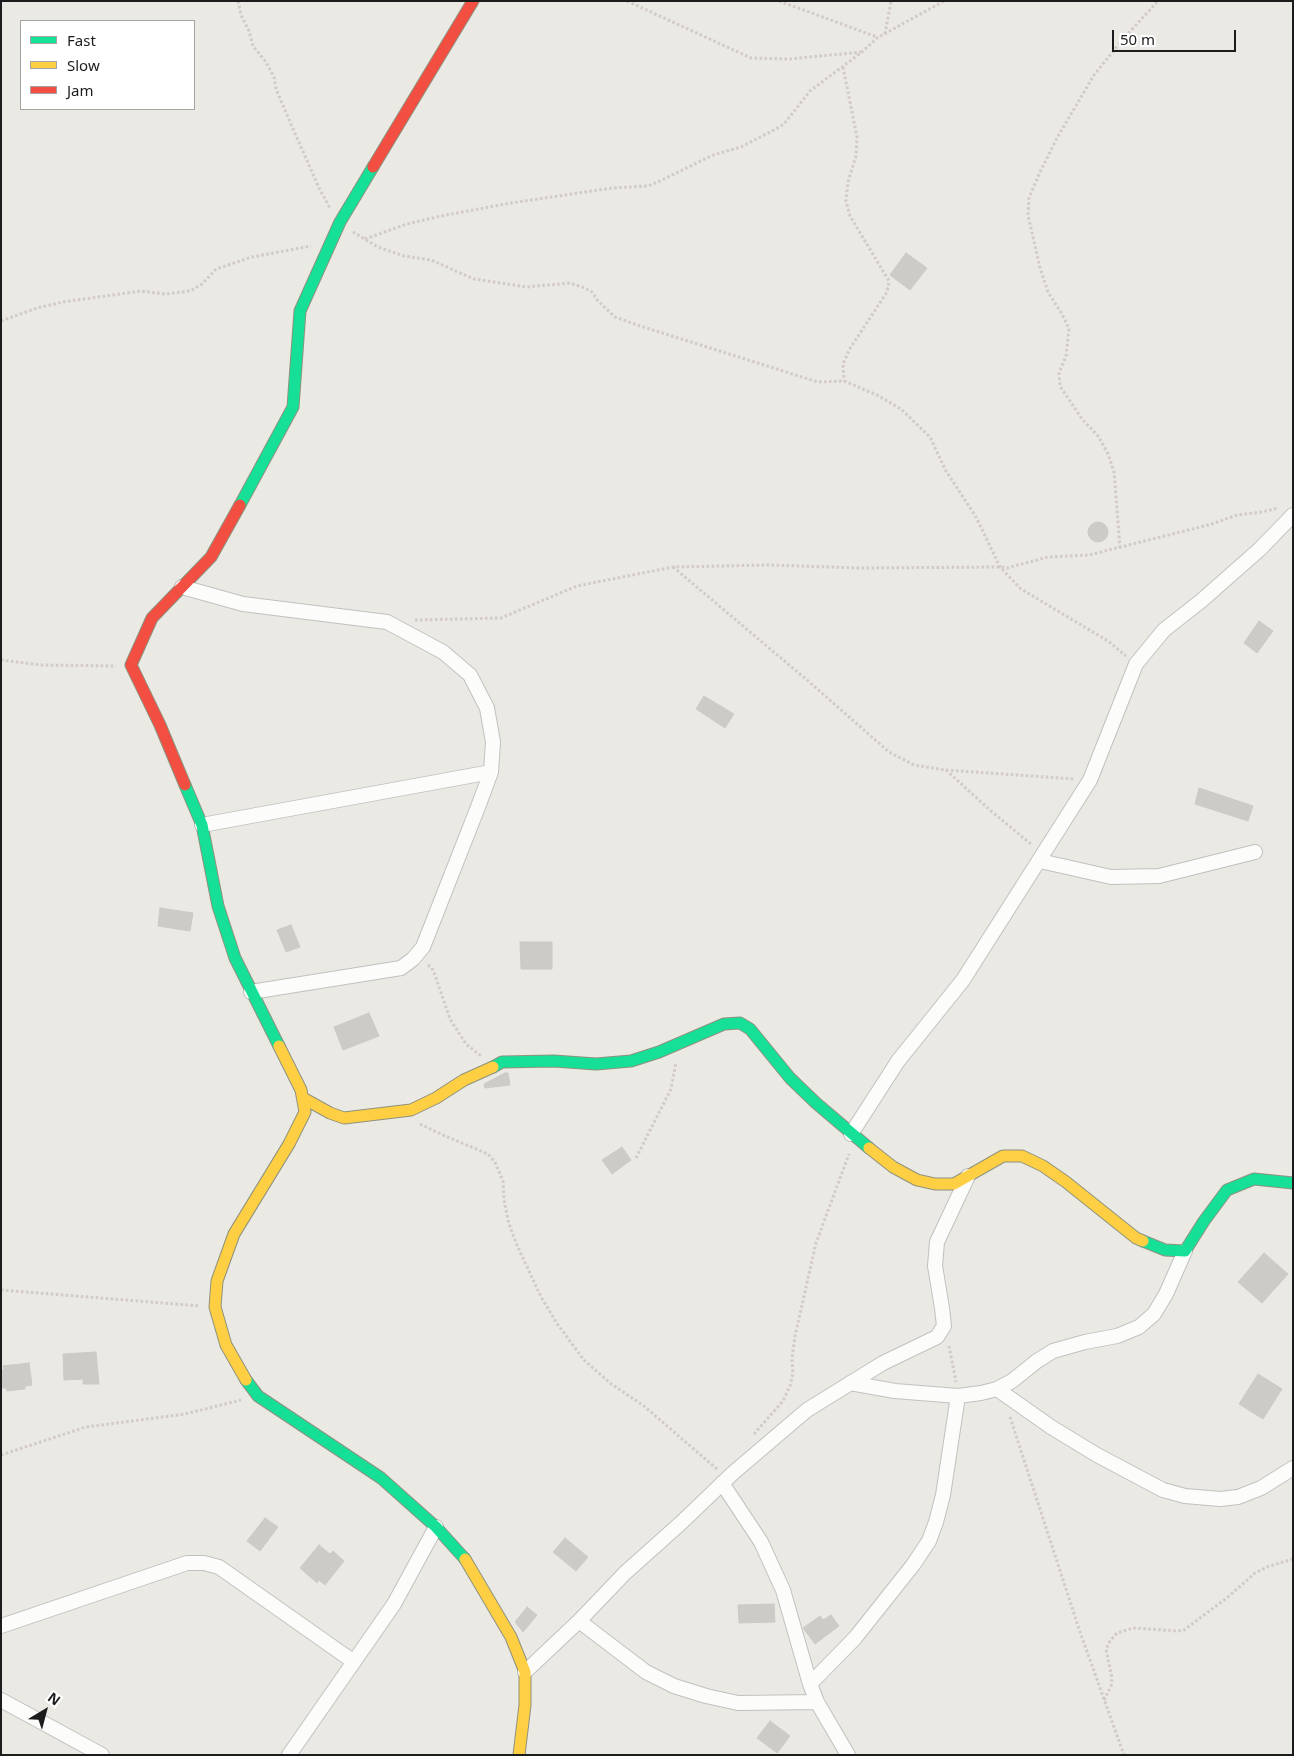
<!DOCTYPE html>
<html>
<head>
<meta charset="utf-8">
<style>
	body { margin:0 }
	#map { position:relative; width:1294px; height:1756px; overflow:hidden; background:#eae9e4; font-family:"Noto Sans",sans-serif }
	canvas { display:block }
	.frame { position:absolute; inset:0; border:2px solid #1c1c1c; pointer-events:none }
	.legend { position:absolute; left:20px; top:20px; width:175px; height:90px; box-sizing:border-box; background:#fff; border:1px solid #a4a4a4; margin:0; padding:6px 9px; list-style:none; font-size:15px; color:#1c1c1c }
	.legend li { display:flex; align-items:center; gap:10px; height:25px }
	.legend b { width:25px; border:1px solid #a4a4a4 }
	.north { position:absolute; left:20px; top:1686px; width:50px; height:50px; -webkit-text-stroke:4px #fff; paint-order:stroke; rotate:37deg; font-size:14px; font-weight:700; line-height:20px; text-align:center; color:#1c1c1c }
	.north::after { content:''; display:block; margin:auto; width:18px; height:22px; background:#1c1c1c; clip-path:polygon(50% 0,100% 100%,50% 72%,0 100%) }
	.scale { position:absolute; left:1112px; top:30px; width:124px; height:22px; box-sizing:border-box; border:2px solid #1c1c1c; border-top:0; padding-left:6px; font-size:15px; line-height:18px; white-space:nowrap; color:#1c1c1c; -webkit-text-stroke:4px #fff; paint-order:stroke }
</style>
</head>
<body>
<div id="map">
<canvas width="1294" height="1756"></canvas>
<div class="frame"></div>
<ul class="legend">
<li><b style="height:6px;background:#16e098"></b>Fast</li>
<li><b style="height:6px;background:#ffcf43"></b>Slow</li>
<li><b style="height:6px;background:#f24e42"></b>Jam</li>
</ul>
<div class="north">N</div>
<div class="scale">50 m</div>
</div>
<script>
const g = document.querySelector('canvas').getContext('2d');
g.lineJoin = 'round';
function fill(path, color) { g.fillStyle = color; g.fill(path, 'evenodd'); }
const shape = rows => new Path2D(rows.map(r => 'M' + r).join(''));
function stroke(path, color, width, dash) { g.strokeStyle = color; g.lineWidth = width; g.lineCap = dash ? 'butt' : 'round'; g.setLineDash(dash || []); g.stroke(path); }
const building = shape([
	[906,253,927,268,910,290,890,275,906,253],
	'1088 532a10 10 0 1 1 20 0a10 10 0 1 1-20 0Z',
	[1259,621,1273,631,1257,653,1244,643,1259,621],
	[704,696,734,714,725,728,696,709,704,696],
	[1199,788,1253,806,1248,821,1195,804,1199,788],
	[160,908,193,913,190,931,158,926,160,908],
	[291,925,300,947,286,952,277,930,291,925],
	[520,942,552,942,552,969,521,969,520,942],
	[369,1013,379,1036,343,1050,334,1027,369,1013],
	[505,1073,508,1073,510,1085,485,1088,484,1084,505,1073],
	[622,1147,631,1160,612,1174,602,1160,622,1147],
	[1264,1253,1288,1274,1262,1303,1238,1282,1264,1253],
	[96,1352,99,1384,83,1384,83,1379,64,1380,63,1354,96,1352],
	[29,1363,32,1385,25,1386,25,1389,7,1391,6,1388,1,1388,1,1370,4,1370,3,1366,29,1363],
	[1258,1374,1282,1389,1263,1419,1239,1404,1258,1374],
	[265,1518,278,1527,260,1551,247,1541,265,1518],
	[565,1538,588,1557,576,1571,553,1552,565,1538],
	[319,1545,330,1554,333,1551,344,1561,325,1585,319,1580,317,1583,300,1568,319,1545],
	[774,1604,775,1622,739,1623,738,1605,774,1604],
	[527,1607,537,1615,523,1632,515,1622,527,1607],
	[831,1615,839,1626,815,1644,803,1628,820,1616,823,1620,831,1615],
	[770,1721,790,1736,777,1753,757,1738,770,1721]
]);
fill(building, '#cdcbc7');
stroke(building, '#cdcac6', 1);
const street = shape([
	[182,587,243,604,387,622,443,652,470,675,487,708,493,742,491,772,478,807,423,947,413,959,401,968,251,992],
	[202,825,491,772],
	[1040,861,1111,877,1159,876,1255,852],
	[851,1134,898,1061,963,980,1090,780,1136,664,1164,630,1201,601,1260,549,1293,515],
	[850,1383,895,1391,958,1396,981,1393,997,1389,1012,1381,1037,1361,1053,1351,1085,1342,1117,1336,1139,1327,1154,1314,1166,1294,1185,1251],
	[997,1389,1051,1427,1097,1455,1163,1490,1185,1496,1220,1499,1238,1497,1261,1488,1293,1468],
	[722,1483,761,1542,783,1590,810,1684,817,1702,848,1755],
	[579,1621,646,1672,674,1686,706,1696,738,1703,817,1702],
	[1,1626,187,1563,204,1563,219,1567,354,1662],
	[525,1672,579,1621,625,1573,682,1522,733,1473,807,1410,883,1363,937,1337,944,1326,942,1308,935,1266,937,1242,968,1176],
	[810,1684,855,1638,913,1565,929,1541,936,1522,943,1495,958,1396],
	[1,1700,102,1755],
	[289,1755,394,1604,436,1527]
]);
const fast = shape([
	[240,505,293,407,300,311,340,222,373,167],
	[185,785,202,825,218,906,235,958,279,1046],
	[493,1067,502,1062,554,1061,596,1064,631,1061,659,1052,724,1024,740,1023,750,1029,790,1078,816,1103,869,1148],
	[1143,1241,1165,1250,1185,1251,1204,1221,1227,1190,1254,1179,1293,1183],
	[246,1380,258,1396,381,1478,436,1527,465,1559]
]);
const slow = shape([
	[303,1098,330,1113,344,1118,411,1110,436,1098,464,1080,493,1067],
	[869,1148,893,1167,917,1180,935,1184,954,1184,1003,1156,1022,1156,1043,1166,1066,1182,1136,1238,1143,1241],
	[246,1380,226,1345,215,1307,217,1281,234,1234,289,1144,305,1112,301,1090,279,1046],
	[465,1559,511,1637,525,1672,525,1705,519,1755]
]);
const jam = shape([
	[373,167,473,1],
	[185,785,160,725,131,665,152,618,211,557,240,505]
]);
stroke(street, '#c1c1bf', 16);
stroke(fast, '#8e927e', 13);
stroke(slow, '#8e927e', 13);
stroke(jam, '#8e927e', 13);
stroke(shape([
	[238,1,241,15,249,31,253,46,266,62,274,77,276,89,290,122,319,188,330,208],
	[627,1,751,58,790,59,861,52],
	[779,1,877,37],
	[885,34,891,1],
	[843,67,857,137,856,156,848,182,846,201,850,216,889,281,887,292,849,350,843,364,844,381],
	[353,232,378,247,404,256,431,260,474,279,527,287,570,283,585,288,592,292,598,301,615,317,640,326,818,382,844,381,877,395,901,409,930,437,946,471,976,517,1000,567,1021,589,1108,641,1126,656],
	[365,239,407,224,441,216,511,203,612,188,648,186,660,181,713,155,741,147,776,129,784,124,810,91,862,52,877,38,944,1],
	[1,321,37,308,63,302,141,291,165,294,190,291,202,284,216,269,252,257,311,246],
	[1120,548,1114,472,1108,454,1099,437,1082,419,1060,386,1059,373,1066,356,1069,329,1062,314,1048,292,1040,268,1028,215,1029,198,1040,172,1057,138,1094,75,1124,38,1158,1],
	[673,567,807,680,889,752,914,765,945,770,1075,779],
	[415,620,501,618,577,586,673,567,768,565,859,568,1000,567,1007,568,1048,557,1089,555,1212,524,1237,515,1262,512,1278,508],
	[1,660,41,665,116,666],
	[946,770,991,811,1032,845],
	[428,965,432,968,435,975,450,1019,466,1044,481,1056],
	[420,1124,443,1135,488,1154,495,1162,503,1181,504,1200,509,1224,516,1243,541,1297,558,1325,584,1360,610,1383,644,1406,718,1470],
	[636,1158,671,1089,676,1062],
	[1,1290,200,1306],
	[949,1346,956,1382],
	[1010,1417,1080,1632,1124,1755],
	[754,1434,783,1401,790,1386,793,1373,792,1358,795,1336,816,1243,849,1154],
	[1,1455,86,1427,185,1414,241,1400],
	[1104,1700,1111,1686,1112,1678,1106,1649,1110,1641,1117,1633,1133,1628,1178,1631,1184,1630,1228,1597,1255,1573,1267,1567,1293,1559]
]), '#d3c9c6', 3, [2.5, 2.5]);
stroke(street, '#fcfcfb', 14);
stroke(fast, '#16e098', 11);
stroke(slow, '#ffcf43', 11);
stroke(jam, '#f24e42', 11);
</script>
</body>
</html>
